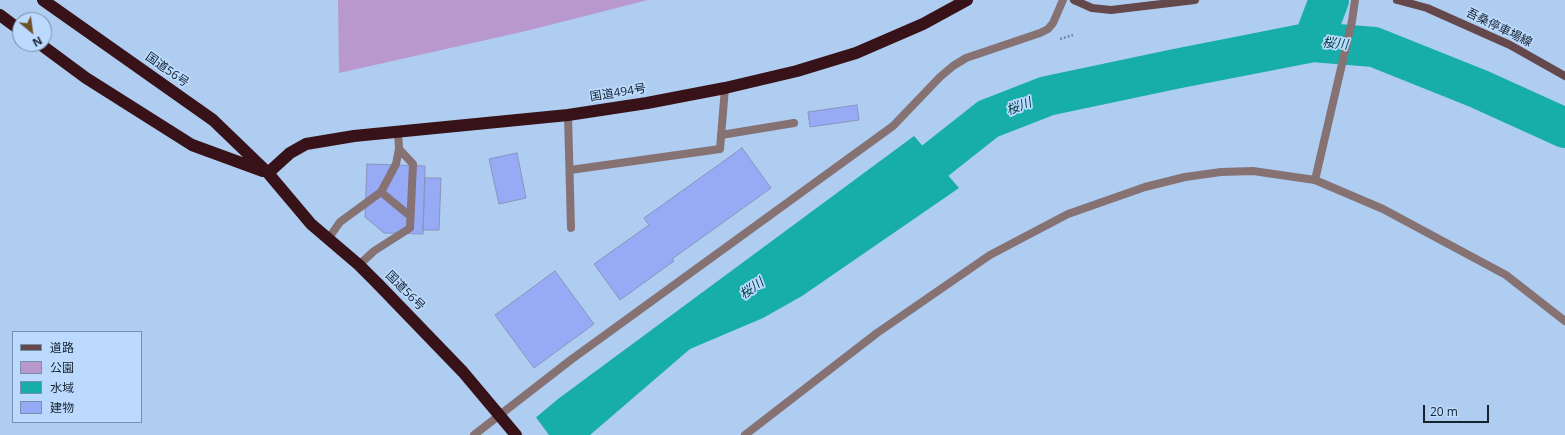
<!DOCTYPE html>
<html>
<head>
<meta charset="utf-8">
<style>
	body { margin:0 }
	#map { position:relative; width:1565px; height:435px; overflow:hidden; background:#aecdf0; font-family:"Open Sans","Noto Sans JP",sans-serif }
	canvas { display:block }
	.legend { position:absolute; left:12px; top:331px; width:130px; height:92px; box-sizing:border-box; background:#bbdafe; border:1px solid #7990ab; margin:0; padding:5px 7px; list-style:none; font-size:12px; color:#17222f }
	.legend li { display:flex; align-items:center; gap:8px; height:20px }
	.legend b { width:20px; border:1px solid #7990ab }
	.north { position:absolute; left:12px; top:12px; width:40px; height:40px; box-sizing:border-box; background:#bbdafe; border:1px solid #7990ab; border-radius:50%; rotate:151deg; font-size:11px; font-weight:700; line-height:16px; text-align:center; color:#17222f }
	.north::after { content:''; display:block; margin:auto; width:14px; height:18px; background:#6f5026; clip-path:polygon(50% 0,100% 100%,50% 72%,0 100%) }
	.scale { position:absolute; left:1423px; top:405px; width:66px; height:18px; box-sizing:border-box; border:2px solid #17222f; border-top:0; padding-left:5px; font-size:12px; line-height:14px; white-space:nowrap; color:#17222f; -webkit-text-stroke:3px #bbdafe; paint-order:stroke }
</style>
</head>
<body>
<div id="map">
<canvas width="1565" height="435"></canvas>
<ul class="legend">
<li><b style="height:5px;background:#65484b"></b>道路</li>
<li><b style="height:11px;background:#b998ce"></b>公園</li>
<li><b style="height:11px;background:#17ada9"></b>水域</li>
<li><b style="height:11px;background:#96aaf6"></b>建物</li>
</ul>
<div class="north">N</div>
<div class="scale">20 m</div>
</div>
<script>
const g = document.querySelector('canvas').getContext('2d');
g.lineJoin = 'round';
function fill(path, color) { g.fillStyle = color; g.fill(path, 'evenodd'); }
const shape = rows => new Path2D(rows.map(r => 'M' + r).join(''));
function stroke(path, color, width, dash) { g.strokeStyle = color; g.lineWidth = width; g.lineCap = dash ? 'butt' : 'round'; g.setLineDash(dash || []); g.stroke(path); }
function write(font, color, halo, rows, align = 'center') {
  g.font = font + ' "Open Sans","Noto Sans JP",sans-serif'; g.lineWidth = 3.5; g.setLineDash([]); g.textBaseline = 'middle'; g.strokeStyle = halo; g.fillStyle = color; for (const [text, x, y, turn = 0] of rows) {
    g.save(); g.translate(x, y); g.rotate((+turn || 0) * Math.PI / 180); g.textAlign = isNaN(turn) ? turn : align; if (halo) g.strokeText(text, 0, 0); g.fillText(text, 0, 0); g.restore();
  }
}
fill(shape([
	[338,0,648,0,526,31,339,73]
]), '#b998ce');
fill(shape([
	[914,136,959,188,802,296,763,318,690,349,590,435,515,435,558,399]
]), '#17ada9');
fill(shape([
	[535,416,549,435,513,435,513,433]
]), '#aecdf0');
stroke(shape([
	[1313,42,1329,0],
	[890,193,912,179,988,119,1047,96,1175,69,1313,42,1374,47,1479,89,1565,128]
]), '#17ada9', 40);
const building = shape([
	[857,105,859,120,810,127,808,112,857,105],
	[742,148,771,188,672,259,674,261,620,300,594,264,649,225,644,218,742,148],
	[517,153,526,198,499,204,489,159,517,153],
	[367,164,425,166,423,234,384,233,365,217,367,164],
	[425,178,441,178,439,230,423,230,425,178],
	[555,271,594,324,534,368,495,315,555,271]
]);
fill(building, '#96aaf6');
stroke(building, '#8994bb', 1);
stroke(shape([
	[1060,39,1073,35]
]), '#738aa4', 2.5, [2, 2]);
stroke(shape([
	[568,115,571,228],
	[721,135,794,123],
	[570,170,720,149,725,88],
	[1315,180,1383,209,1506,275,1565,321],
	[381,192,410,216],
	[328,239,340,222,381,192,396,164,399,149,398,132],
	[359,265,374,251,410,228,413,164,399,149]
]), '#867173', 8);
stroke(shape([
	[474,435,572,359,893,126,940,77,953,66,966,58,1040,33,1048,29,1053,23,1063,0],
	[745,435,877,333,990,255,1068,214,1145,187,1185,177,1221,172,1253,171,1315,180,1352,21,1355,0]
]), '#867173', 8);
stroke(shape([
	[1074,0,1092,8,1111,10,1195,0],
	[1397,0,1427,8,1510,45,1565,76]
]), '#65484b', 8);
stroke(shape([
	[43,0,213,120,268,173,311,224,359,265,378,284],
	[0,15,20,30],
	[40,44,86,78,192,145,263,171],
	[268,173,290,153,306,144,354,136,568,115,647,103,725,88,797,71,856,53,923,24,967,0]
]), '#371218', 12);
stroke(shape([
	[378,284,463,372,516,435]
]), '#371218', 12);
write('12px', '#17222f', '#bbdafe', [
	["吾桑停車場線",1499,28,26],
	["国道56号",167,70,35],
	["国道494号",618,93,-9],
	["国道56号",405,291,45]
]);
write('italic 13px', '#003f3e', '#bbdafe', [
	["桜川",1335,44,5],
	["桜川",1019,107,-21],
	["桜川",752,289,-35]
]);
</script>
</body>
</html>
